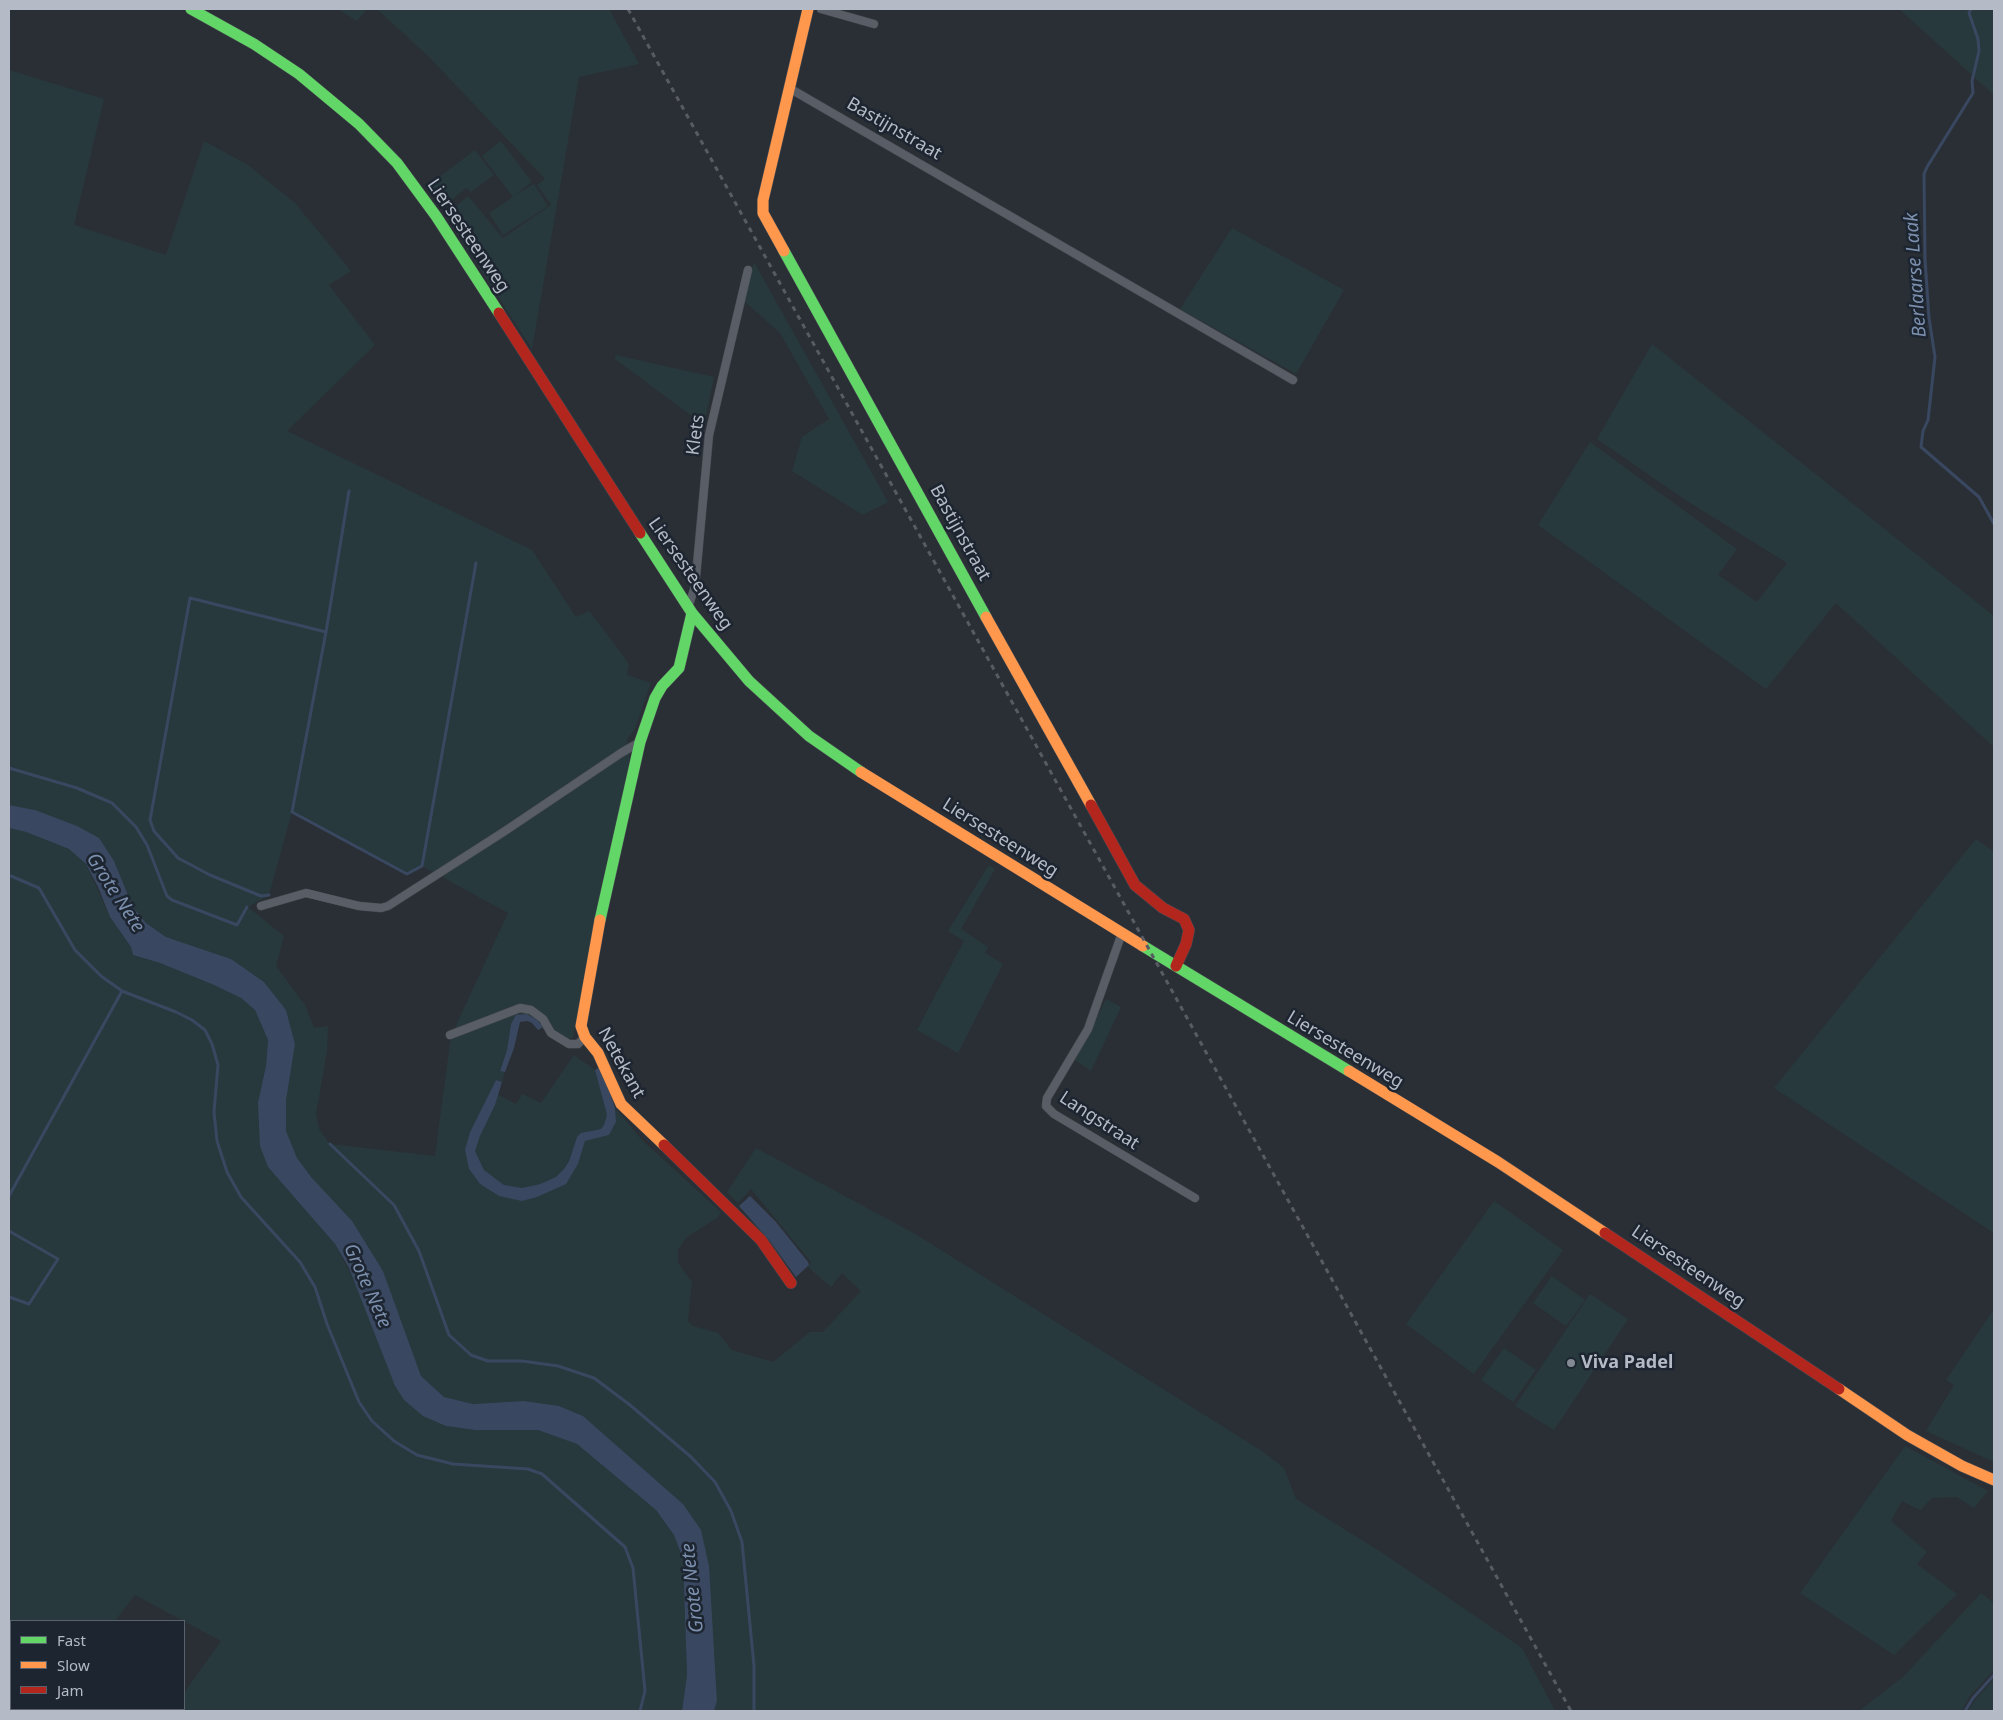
<!DOCTYPE html>
<html>
<head>
<meta charset="utf-8">
<style>
	body { margin:0 }
	#map { position:relative; width:2003px; height:1720px; overflow:hidden; background:#2a2f36; font-family:"Noto Sans",sans-serif }
	canvas { display:block }
	.frame { position:absolute; inset:0; border:10px solid #b4bbc7; pointer-events:none }
	.legend { position:absolute; left:10px; top:1620px; width:175px; height:90px; box-sizing:border-box; background:#1d2531; border:1px solid #59616d; margin:0; padding:6px 9px; list-style:none; font-size:15px; color:#b4bbc7 }
	.legend li { display:flex; align-items:center; gap:10px; height:25px }
	.legend b { width:25px; border:1px solid #59616d }
</style>
</head>
<body>
<div id="map">
<canvas width="2003" height="1720"></canvas>
<div class="frame"></div>
<ul class="legend">
<li><b style="height:6px;background:#63d668"></b>Fast</li>
<li><b style="height:6px;background:#ff974d"></b>Slow</li>
<li><b style="height:6px;background:#b3261e"></b>Jam</li>
</ul>
</div>
<script>
const g = document.querySelector('canvas').getContext('2d');
g.lineJoin = 'round';
function fill(path, color) { g.fillStyle = color; g.fill(path, 'evenodd'); }
const shape = rows => new Path2D(rows.map(r => 'M' + r).join(''));
function stroke(path, color, width, dash) { g.strokeStyle = color; g.lineWidth = width; g.lineCap = dash ? 'butt' : 'round'; g.setLineDash(dash || []); g.stroke(path); }
function write(font, color, halo, rows, align = 'center') {
  g.font = font + ' "Noto Sans",sans-serif'; g.lineWidth = 5; g.setLineDash([]); g.textBaseline = 'middle'; g.strokeStyle = halo; g.fillStyle = color; for (const [text, x, y, turn = 0] of rows) {
    g.save(); g.translate(x, y); g.rotate((+turn || 0) * Math.PI / 180); g.textAlign = isNaN(turn) ? turn : align; if (halo) g.strokeText(text, 0, 0); g.fillText(text, 0, 0); g.restore();
  }
}
fill(shape([
	[338,9,367,9,357,21],
	[377,9,609,9,639,64,579,77,532,349,445,215,468,196,503,238,551,205,537,185,545,179,429,57],
	[1899,9,1994,9,1994,95],
	[9,70,104,99,74,225,166,255,204,141,248,165,295,203,351,271,329,285,375,345,287,431,532,550,576,617,589,611,610,638,629,664,627,675,651,683,634,731,627,739,630,764,589,950,573,1038,566,1039,543,1027,537,1020,527,1014,516,1015,511,1024,507,1050,500,1070,505,1072,502,1082,496,1080,470,1132,469,1169,480,1184,499,1196,565,1184,578,1164,585,1141,609,1135,614,1126,615,1108,643,1141,721,1212,717,1218,687,1237,678,1250,678,1263,692,1282,688,1321,693,1326,718,1333,732,1350,773,1362,810,1332,823,1332,861,1291,842,1273,831,1287,808,1267,811,1262,751,1189,738,1203,727,1192,756,1148,917,1235,1262,1451,1284,1468,1296,1499,1381,1552,1522,1648,1555,1711,714,1711,717,1701,714,1651,683,1504,583,1416,559,1406,524,1401,473,1404,444,1397,421,1376,383,1271,297,1158,285,1131,286,1101,295,1044,286,1010,264,982,231,959,166,937,146,923,133,907,114,861,35,810,9,805],
	[292,812,407,874,422,866,508,913,451,1036,435,1156,330,1144,319,1129,316,1114,327,1051,328,1026,314,1028,305,1005,276,966,284,936,248,907,269,895],
	[501,141,532,182,515,195,534,184,548,206,503,235,489,213,513,197,482,156],
	[475,150,494,175,471,192,466,188,442,208,426,187],
	[1232,228,1344,290,1296,374,1180,309],
	[754,262,888,502,863,515,792,471,802,437,829,419,780,333,743,300],
	[1652,344,1994,616,1994,747,1836,603,1766,689,1538,525,1590,442,1737,549,1718,575,1757,602,1787,563,1684,499,1597,439],
	[615,355,714,377,704,425,615,359],
	[9,828,26,832,69,849,86,864,110,917,131,947,133,955,160,963,214,985,241,998,255,1010,268,1040,266,1066,268,1167,335,1244,357,1286,395,1386,404,1400,446,1426,475,1430,538,1430,577,1444,656,1510,674,1535,683,1559,687,1675,682,1711,170,1711,172,1709,184,1709,184,1693,221,1641,135,1595,115,1621,11,1621,11,1695,9,1695],
	[1976,839,1994,852,1994,1233,1774,1088],
	[989,865,995,869,961,929,988,947,985,953,1003,964,958,1053,917,1030,964,941,948,931],
	[1106,999,1121,1007,1091,1071,1075,1060],
	[574,1055,595,1070,607,1115,604,1125,601,1129,589,1131,577,1137,569,1160,564,1169,556,1177,540,1184,522,1188,504,1185,484,1170,475,1151,480,1136,495,1105,497,1094,516,1104,522,1094,541,1103],
	[1494,1201,1563,1250,1474,1374,1406,1324],
	[1552,1276,1585,1300,1566,1326,1533,1303],
	[1590,1294,1628,1319,1554,1430,1515,1406],
	[1994,1309,1994,1462,1926,1431,1954,1385,1946,1380],
	[1504,1348,1536,1370,1513,1402,1481,1380],
	[1905,1446,1988,1491,1974,1508,1957,1497,1932,1498,1920,1510,1902,1501,1891,1521,1927,1552,1917,1564,1957,1594,1894,1655,1800,1593],
	[1981,1593,1994,1603,1994,1670,1970,1696,1963,1709,1960,1711,1859,1711,1904,1676],
	[1994,1679,1994,1711,1968,1711,1975,1700]
]), '#27393c');
fill(shape([
	[9,805,35,810,77,826,99,838,114,861,133,907,146,923,166,937,231,959,264,982,286,1010,295,1044,286,1101,286,1131,297,1158,312,1178,352,1221,383,1271,421,1376,444,1397,473,1404,524,1401,559,1406,583,1416,683,1504,701,1530,709,1566,717,1701,714,1711,682,1711,687,1675,683,1559,674,1535,656,1510,577,1444,538,1430,475,1430,446,1426,423,1416,404,1400,395,1386,349,1268,335,1244,268,1167,260,1146,258,1103,266,1066,268,1040,255,1010,241,998,214,985,160,963,133,955,131,947,110,917,98,887,86,864,69,849,26,832,9,828],
	[527,1014,537,1020,543,1027,538,1030,532,1023,527,1021,520,1022,514,1048,505,1072,500,1071,507,1050,511,1024,516,1015],
	[598,1068,604,1075,615,1108,616,1122,609,1135,585,1141,578,1164,566,1184,537,1197,522,1201,499,1196,480,1184,469,1169,465,1150,470,1132,496,1080,502,1082,495,1105,480,1136,475,1151,484,1170,504,1185,522,1188,540,1184,556,1177,564,1169,569,1161,577,1137,581,1133,601,1129,604,1125,607,1115,595,1070],
	[750,1196,776,1222,808,1262,809,1265,796,1277,769,1240,739,1206]
]), '#394860');
stroke(shape([
	[1971,9,1969,13,1978,39,1979,51,1972,81,1973,93,1927,167,1924,174,1925,259,1929,318,1935,357,1928,420,1923,431,1921,447,1979,497,1994,524],
	[349,491,326,632,292,812,407,874,422,866,476,563],
	[9,768,77,788,112,803,136,827,147,845,167,896,172,900,237,925,247,907],
	[269,895,261,896,210,875,178,858,154,831,150,820,190,598,326,632],
	[122,991,176,1012,192,1020,205,1030,212,1044,218,1065,214,1112,217,1141,227,1172,241,1197,300,1262,315,1287,327,1324,359,1402,372,1421,394,1441,417,1455,453,1464,528,1469,542,1474,625,1547,633,1568,645,1691,640,1711],
	[330,1144,394,1205,419,1251,449,1335,471,1355,488,1361,522,1361,558,1366,594,1378,630,1405,691,1457,715,1482,731,1511,742,1542,754,1666,754,1711],
	[9,1196,122,991,101,976,75,950,39,888,11,876],
	[9,1231,58,1259,29,1304,9,1297],
	[1965,1711,1973,1698,1994,1675]
]), '#394860', 3);
const street = shape([
	[821,9,874,24],
	[789,88,1293,380],
	[688,607,695,587,709,435,748,270],
	[261,906,306,893,359,906,381,908,388,906,505,831,621,753,640,742],
	[1122,933,1088,1029,1047,1098,1046,1106,1054,1114,1195,1198],
	[450,1035,520,1008,531,1010,543,1019,551,1033,569,1044,578,1044,585,1037]
]);
const fast = shape([
	[191,9,254,44,299,74,359,124,397,163,436,216,499,313],
	[784,251,986,617],
	[640,533,692,613,749,681,809,736,861,772],
	[600,920,640,742,655,698,662,686,679,668,692,613],
	[1143,946,1349,1071]
]);
const slow = shape([
	[784,251,763,213,763,200,808,9],
	[986,617,1091,805],
	[861,772,1143,946],
	[600,920,581,1026,585,1037,598,1053,621,1104,664,1145],
	[1349,1071,1498,1162,1605,1233],
	[1839,1389,1907,1435,1962,1466,1994,1480]
]);
const jam = shape([
	[499,313,640,533],
	[1091,805,1135,885,1163,908,1184,919,1189,930,1186,944,1176,966],
	[664,1145,761,1240,791,1283],
	[1605,1233,1839,1389]
]);
stroke(street, '#484b51', 9);
stroke(fast, '#484b51', 12);
stroke(slow, '#484b51', 12);
stroke(jam, '#484b51', 12);
stroke(street, '#595d65', 8);
stroke(fast, '#63d668', 11);
stroke(slow, '#ff974d', 11);
stroke(jam, '#b3261e', 11);
stroke(shape([
	[628,9,1571,1711]
]), '#585c62', 3, [5, 5]);
for (const [x, y, r, color] of [
	[1571,1363,5,"#848a94"]
]) { const dot = new Path2D(); dot.arc(x, y, r, 0, 2 * Math.PI); g.fillStyle = color; g.fill(dot); stroke(dot, '#1d2531', 2); }
write('18px', '#b4bbc7', '#1d2531', [
	["Bastijnstraat",894,129,30],
	["Liersesteenweg",468,236,56],
	["Klets",696,435,-82],
	["Bastijnstraat",960,533,61],
	["Liersesteenweg",690,574,55],
	["Liersesteenweg",1000,838,32],
	["Liersesteenweg",1345,1050,31],
	["Netekant",621,1063,61],
	["Langstraat",1099,1121,33],
	["Liersesteenweg",1688,1267,34]
]);
write('bold 18px', '#b4bbc7', '#1d2531', [
	["Viva Padel",1581,1363]
], 'left');
write('italic 19px', '#7c90ae', '#1d2531', [
	["Berlaarse Laak",1916,275,-94],
	["Grote Nete",115,893,57],
	["Grote Nete",367,1286,66],
	["Grote Nete",693,1588,-96]
]);
</script>
</body>
</html>
